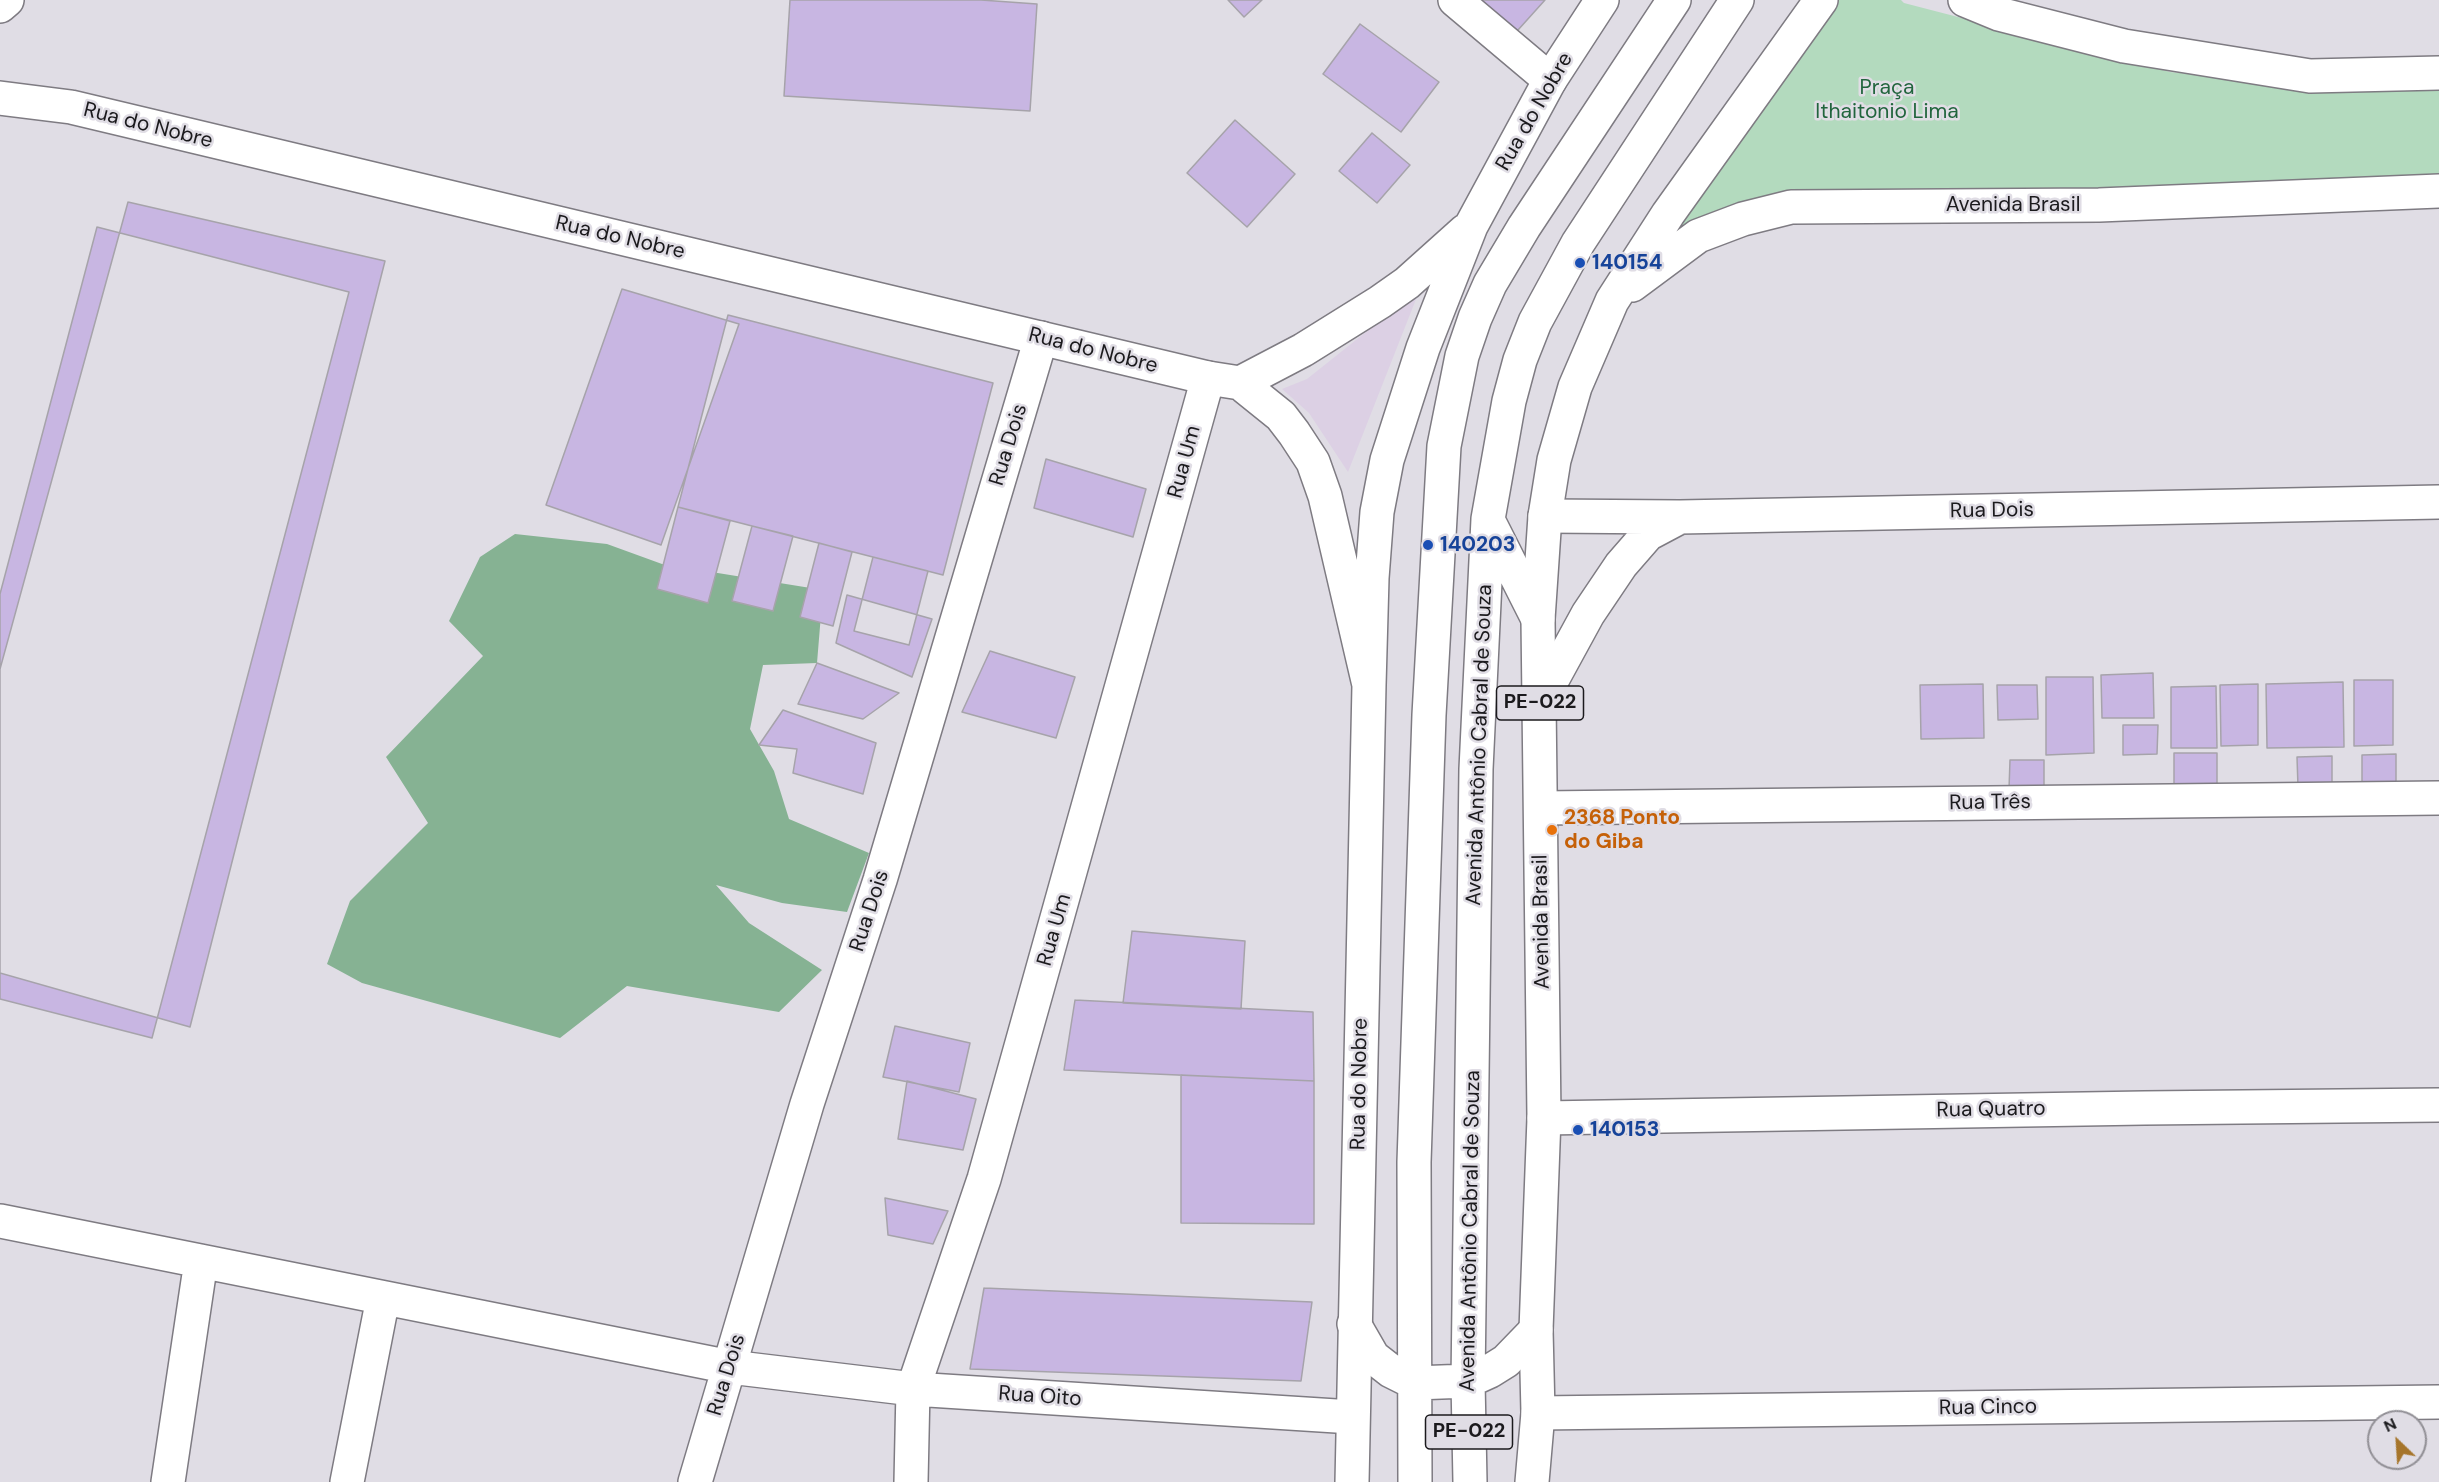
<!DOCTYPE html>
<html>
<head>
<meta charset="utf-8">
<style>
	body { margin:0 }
	#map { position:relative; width:2439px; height:1482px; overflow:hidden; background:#e0dde5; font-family:"DM Sans",sans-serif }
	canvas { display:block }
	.north { position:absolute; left:2367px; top:1410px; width:60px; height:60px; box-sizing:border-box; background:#e0dde5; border:2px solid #918f95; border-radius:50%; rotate:335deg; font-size:16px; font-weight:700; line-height:24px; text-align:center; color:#1b1a1d }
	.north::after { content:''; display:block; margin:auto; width:21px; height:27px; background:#a6752b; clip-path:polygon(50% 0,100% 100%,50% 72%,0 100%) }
</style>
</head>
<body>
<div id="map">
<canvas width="2439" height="1482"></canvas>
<div class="north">N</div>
</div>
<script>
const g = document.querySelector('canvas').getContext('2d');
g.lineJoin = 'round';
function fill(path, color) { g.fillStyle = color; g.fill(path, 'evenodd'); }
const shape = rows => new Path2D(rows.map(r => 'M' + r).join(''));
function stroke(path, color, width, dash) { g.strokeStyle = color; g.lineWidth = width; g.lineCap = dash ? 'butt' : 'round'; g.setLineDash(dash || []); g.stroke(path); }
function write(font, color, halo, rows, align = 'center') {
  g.font = font + ' "DM Sans",sans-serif'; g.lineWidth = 5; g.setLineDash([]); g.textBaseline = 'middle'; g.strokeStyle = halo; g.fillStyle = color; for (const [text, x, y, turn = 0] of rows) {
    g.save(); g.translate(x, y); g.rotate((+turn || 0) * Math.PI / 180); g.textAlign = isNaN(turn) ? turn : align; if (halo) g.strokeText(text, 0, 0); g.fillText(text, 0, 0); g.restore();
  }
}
fill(shape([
	[1420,289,1348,472,1309,413,1282,389,1307,379]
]), '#dcd0e4');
fill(shape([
	[1838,0,1901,0,1904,3,2170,72,2300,85,2439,87,2439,182,1788,201,1645,263]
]), '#b3dabe');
fill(shape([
	[515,534,607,544,662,564,823,590,817,663,763,665,750,729,774,771,789,819,869,853,847,912,782,903,716,885,749,923,822,970,779,1012,627,986,560,1038,362,983,327,964,350,901,428,823,386,757,483,656,449,621,480,557]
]), '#86b293');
const building = shape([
	[790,0,981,0,1037,4,1030,111,784,96,790,0],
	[1228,0,1262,0,1244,17,1228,0],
	[1466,0,1545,0,1509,40,1466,0],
	[1360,24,1439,82,1401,132,1323,74,1360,24],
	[1235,120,1295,174,1247,227,1187,173,1235,120],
	[1372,133,1410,165,1377,203,1339,171,1372,133],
	[128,202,385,261,190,1027,0,973,0,669,128,202],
	[97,227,349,292,152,1038,0,999,0,594,97,227],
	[622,289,739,324,661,545,546,505,622,289],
	[728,315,993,383,943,575,678,507,728,315],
	[1046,459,1146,489,1133,537,1034,508,1046,459],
	[678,507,730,521,708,603,657,589,678,507],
	[752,526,793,536,773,611,732,601,752,526],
	[819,543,852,552,833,626,800,617,819,543],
	[873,557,928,571,909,645,854,631,873,557],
	[847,595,932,619,912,677,836,643,847,595],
	[990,651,1075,677,1056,738,962,712,990,651],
	[817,663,899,693,863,719,798,704,817,663],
	[2153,673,2154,718,2102,718,2101,675,2153,673],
	[2046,677,2093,677,2094,753,2046,755,2046,677],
	[2354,680,2393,680,2393,745,2354,746,2354,680],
	[2343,682,2344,747,2267,748,2266,684,2343,682],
	[1983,684,1984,738,1921,739,1920,685,1983,684],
	[2258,684,2258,745,2221,746,2220,685,2258,684],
	[1997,685,2037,685,2038,719,1998,720,1997,685],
	[2216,686,2217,748,2171,748,2171,687,2216,686],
	[783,710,876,743,863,794,793,773,797,749,759,745,783,710],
	[2123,725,2158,725,2157,754,2123,755,2123,725],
	[2174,753,2217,753,2217,789,2174,790,2174,753],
	[2396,754,2396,784,2362,784,2362,755,2396,754],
	[2332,756,2332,786,2298,787,2297,757,2332,756],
	[2010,760,2044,760,2044,789,2009,789,2010,760],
	[1132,931,1245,941,1241,1009,1123,1003,1132,931],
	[1075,1000,1313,1012,1314,1081,1064,1070,1075,1000],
	[895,1026,970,1043,959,1092,883,1077,895,1026],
	[1181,1075,1314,1081,1314,1224,1181,1223,1181,1075],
	[907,1081,976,1099,963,1150,898,1139,907,1081],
	[885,1198,948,1211,933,1244,888,1235,885,1198],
	[984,1288,1312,1302,1301,1381,970,1369,984,1288]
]);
fill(building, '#c8b6e2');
stroke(building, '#a6a3aa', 1.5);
const minor = shape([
	[1455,0,1550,80],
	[0,6,7,0],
	[1545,516,1680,517,2439,502],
	[1540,702,1588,614,1621,565,1648,534,1680,517],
	[1541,808,2439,798],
	[1544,1118,2144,1108,2439,1105],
	[0,1221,730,1367,913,1389,1352,1417],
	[1538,1413,2439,1402],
	[168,1482,201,1261],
	[347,1482,383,1298],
	[695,1482,807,1104,880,880,1041,338],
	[911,1482,913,1389,984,1179,1208,378]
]);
const major = shape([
	[1965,0,1999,14,2124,46,2310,76,2439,73],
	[0,98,71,107,1208,378,1240,383,1281,416,1294,433,1313,462,1325,496,1369,685],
	[1632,285,1698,236,1743,219,1791,207,2099,205,2439,191],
	[1240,383,1303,350,1380,302,1407,283,1465,231],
	[1352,1482,1369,685,1372,578,1377,512,1387,460,1423,348,1471,226,1550,80,1602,0],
	[1532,1482,1538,1413,1536,1330,1544,1118,1538,619,1545,516,1554,460,1575,387,1612,301,1668,214,1821,0]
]);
const highway = shape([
	[1489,522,1538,619],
	[1354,1324,1373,1357,1391,1371,1415,1383,1468,1381,1490,1371,1506,1361,1536,1330],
	[1415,1482,1414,1162,1429,715,1444,446,1462,356,1475,318,1490,284,1524,227,1674,0],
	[1470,1482,1468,1381,1476,769,1488,519,1509,401,1520,360,1535,322,1578,243,1737,0]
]);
stroke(minor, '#7e7b82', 36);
stroke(major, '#7e7b82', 36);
stroke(highway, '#7e7b82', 36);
stroke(minor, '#fff', 33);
stroke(major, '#fff', 33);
stroke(highway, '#fff', 33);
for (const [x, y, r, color] of [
	[1580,263,6,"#1a4fb4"],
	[1428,545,6,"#1a4fb4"],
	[1552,830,6,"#e8710a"],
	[1578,1130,6,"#1a4fb4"]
]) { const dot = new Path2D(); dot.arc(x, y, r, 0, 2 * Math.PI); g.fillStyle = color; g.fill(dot); stroke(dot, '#e0dde5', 2); }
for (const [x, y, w] of [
	[1540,703,87],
	[1469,1432,87]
]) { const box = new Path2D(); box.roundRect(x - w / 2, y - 17, w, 34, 4.5); g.fillStyle = '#e0dde5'; g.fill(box); stroke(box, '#1b1a1d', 1.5); }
write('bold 20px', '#1b1a1d', null, [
	["PE-022",1540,703],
	["PE-022",1469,1432]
]);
write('21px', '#21653d', '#e0dde5', [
	["Praça",1887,88],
	["Ithaitonio Lima",1887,112]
]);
write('21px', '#1b1a1d', '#e0dde5', [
	["Rua do Nobre",1535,112,-60],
	["Rua do Nobre",148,126,14],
	["Avenida Brasil",2013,205],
	["Rua do Nobre",620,238,13],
	["Rua do Nobre",1093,351,14],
	["Rua Dois",1009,445,-73],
	["Rua Um",1185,462,-75],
	["Rua Dois",1992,511,-1],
	["Avenida Antônio Cabral de Souza",1480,745,-88],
	["Rua Três",1990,803,-1],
	["Rua Dois",870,911,-72],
	["Avenida Brasil",1542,922,-91],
	["Rua Um",1055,930,-74],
	["Rua do Nobre",1360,1084,-89],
	["Rua Quatro",1991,1110,-1],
	["Avenida Antônio Cabral de Souza",1471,1231,-89],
	["Rua Dois",727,1375,-73],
	["Rua Oito",1040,1397,4],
	["Rua Cinco",1988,1408,-1]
]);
write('bold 21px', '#164399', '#e0dde5', [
	["140154",1592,263],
	["140203",1440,545],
	["140153",1590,1130]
], 'left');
write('bold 21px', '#c56008', '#e0dde5', [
	["2368 Ponto",1564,818],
	["do Giba",1564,842]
], 'left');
</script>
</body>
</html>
